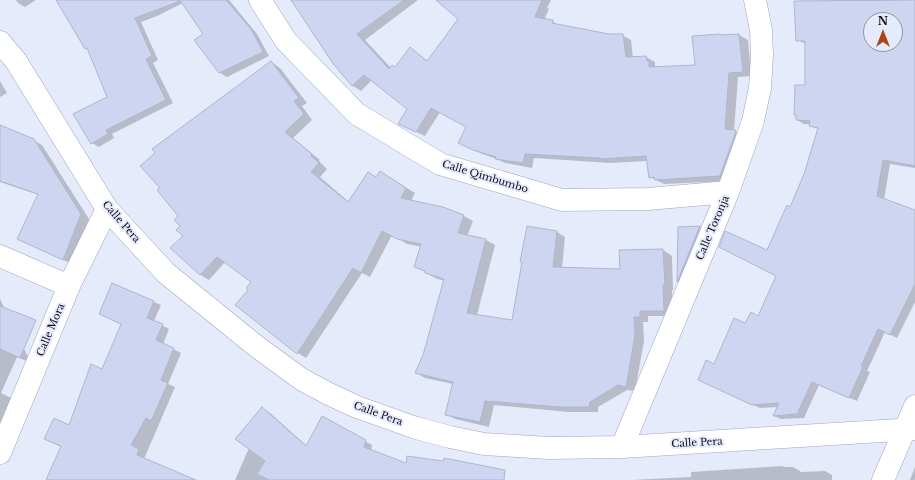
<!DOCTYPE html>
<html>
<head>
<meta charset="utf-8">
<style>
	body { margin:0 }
	#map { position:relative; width:915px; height:480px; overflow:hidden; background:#e6ebfc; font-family:"Libre Baskerville",serif }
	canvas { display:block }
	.north { position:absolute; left:863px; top:12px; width:40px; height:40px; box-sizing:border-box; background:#e6ebfc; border:1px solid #8f93a1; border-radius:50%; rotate:0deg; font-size:11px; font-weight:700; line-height:16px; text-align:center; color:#0d0f18 }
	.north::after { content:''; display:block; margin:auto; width:14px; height:18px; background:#ab4617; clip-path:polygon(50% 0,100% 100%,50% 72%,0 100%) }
</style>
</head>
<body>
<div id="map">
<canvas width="915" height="480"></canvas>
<div class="north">N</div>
</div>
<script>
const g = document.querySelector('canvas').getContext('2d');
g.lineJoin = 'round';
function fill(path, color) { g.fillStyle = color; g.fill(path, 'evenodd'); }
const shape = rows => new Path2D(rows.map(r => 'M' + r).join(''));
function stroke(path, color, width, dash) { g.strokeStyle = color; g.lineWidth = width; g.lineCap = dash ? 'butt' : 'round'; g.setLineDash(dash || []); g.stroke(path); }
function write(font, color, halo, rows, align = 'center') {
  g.font = font + ' "Libre Baskerville",serif'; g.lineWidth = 4; g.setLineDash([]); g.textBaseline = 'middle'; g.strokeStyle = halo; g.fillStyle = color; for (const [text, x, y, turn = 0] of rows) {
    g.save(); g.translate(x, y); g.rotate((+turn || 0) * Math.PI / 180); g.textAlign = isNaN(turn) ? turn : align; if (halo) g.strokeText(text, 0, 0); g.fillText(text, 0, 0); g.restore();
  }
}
fill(shape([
	[16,0,36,0,25,7,18,3],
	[58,0,229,0,257,34,269,56,227,77,220,73,204,34,183,3,157,16,141,22,158,60,153,63,173,103,112,134,114,138,99,147,92,143,108,97,88,49,86,48],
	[293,0,418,0,365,40,391,68,395,68,410,49,428,61,460,19,448,0,551,0,547,8,549,9,544,20,552,21,560,26,609,35,622,35,631,40,633,58,646,57,655,62,655,66,658,68,696,66,720,35,722,36,739,35,748,40,751,76,738,77,734,131,744,136,729,181,664,184,650,177,648,161,610,163,534,158,532,168,505,163,497,159,482,154,468,147,467,127,440,112,425,136,408,128,408,109,372,80,361,91,353,86,335,65],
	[838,0,915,0,915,168,890,164,884,200,915,211,915,302,897,338,885,332,867,371,870,372,857,401,819,385,804,418,781,419,774,416,778,407,760,408,706,383,715,365,746,324,759,317,777,276,768,251,790,208,805,174,819,130,811,124,804,124,797,120,797,116,795,115,806,86,806,44,797,40,795,2],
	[871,20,895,20,895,44,871,44],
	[271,62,280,68,307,103,302,106,312,120,293,138,320,160,319,161,327,169,320,177,349,202,377,178,389,177,415,193,411,201,442,208,464,216,473,221,467,236,486,240,495,245,477,315,513,321,557,232,565,237,562,268,621,270,663,250,672,256,673,290,672,290,672,316,648,316,648,322,643,322,644,341,635,391,627,390,598,407,598,412,569,412,494,405,489,427,455,419,446,414,453,384,425,378,416,373,424,355,444,281,435,278,415,266,422,247,407,244,392,235,370,277,362,273,306,358,298,353,249,290,252,282,225,262,209,280,201,275,171,248,184,236,180,216],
	[0,81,7,93,0,97],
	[0,126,33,140,42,145,89,219,72,264,19,239,39,195,0,182],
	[700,227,706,230,684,285,678,282,679,228],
	[113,284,161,305,154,321,169,329,163,344,181,353,168,384,175,387,144,459,190,480,55,480,61,447,45,439,69,426,103,370,122,325,100,314],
	[0,299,31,363,17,357,1,393,13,399,0,432],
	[263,409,270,413,307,446,365,441,372,445,371,451,406,464,499,480,235,480,249,448],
	[782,466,785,467,793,467,800,471,800,472,825,471,832,475,832,480,632,480,691,477,691,472],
	[915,467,915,480,910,480]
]), '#0003');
const building = shape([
	[56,0,177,0,178,2,135,18,152,56,146,59,166,100,106,130,108,134,91,144,73,114,107,97,87,48,85,49,56,0],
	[180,0,226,0,251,29,263,52,219,73,194,40,203,34,180,0],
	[291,0,404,0,357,34,389,69,392,65,395,67,410,47,427,61,458,19,436,0,542,0,535,17,553,20,552,23,609,34,623,34,626,57,646,56,647,61,649,61,649,67,695,65,692,36,720,34,720,35,739,34,743,72,729,73,725,129,736,130,735,134,720,176,655,180,654,177,649,178,646,156,600,159,600,158,525,154,523,163,495,159,496,157,473,150,458,143,466,127,431,108,416,132,398,124,407,109,364,75,352,86,334,65,291,0],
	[915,0,915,166,883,160,877,196,915,210,915,284,890,335,878,329,861,366,863,367,849,398,812,382,797,414,773,416,779,403,752,405,698,380,706,360,714,364,734,318,745,323,751,312,758,316,776,276,719,247,725,231,767,250,787,205,790,207,804,174,818,128,809,126,810,121,796,120,796,115,794,115,795,85,805,85,805,41,796,41,794,1,915,0],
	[871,20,895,20,895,44,871,44,871,20],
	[271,61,299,98,294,101,304,114,285,132,312,154,311,156,319,163,311,172,348,202,368,172,376,177,380,171,406,188,401,198,443,207,464,215,458,233,486,239,467,313,512,320,522,262,520,262,527,226,557,231,553,267,620,269,619,250,663,249,665,285,663,285,664,311,640,311,640,317,634,317,635,335,626,387,618,385,590,402,589,407,560,407,485,401,480,422,445,415,453,382,415,373,423,355,444,279,425,273,425,271,414,267,421,244,397,239,382,231,361,273,353,268,297,354,235,305,248,290,246,288,251,282,217,257,200,275,170,248,183,236,176,230,180,226,174,220,178,216,157,190,160,188,140,166,155,153,152,149,271,61],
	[0,125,34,139,81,214,63,260,17,239,38,194,0,181,0,125],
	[700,226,677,282,678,227,700,226],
	[112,283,154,301,147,318,163,324,156,340,174,348,161,380,168,383,151,421,146,418,131,445,139,449,137,455,196,480,46,480,61,446,44,439,54,418,69,425,91,364,102,369,121,324,99,314,112,283],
	[0,306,36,320,20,358,0,349,0,306],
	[262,407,306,446,322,416,366,440,364,447,406,463,407,456,443,461,444,458,505,470,504,480,269,480,257,474,265,461,235,439,262,407]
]);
fill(building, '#ced5f0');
stroke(building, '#adb5cf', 1);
const minor = shape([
	[260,0,286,41,357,114,440,164,562,200,648,199,728,192],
	[0,42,16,61,107,209,166,273,256,346,301,379,329,394,357,407,416,428,450,437,484,444,549,448,622,447,915,429],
	[0,256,69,286],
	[622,447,728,192,753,121,760,88,762,55,761,30,755,0],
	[0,453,69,286,107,209],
	[883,480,915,406]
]);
stroke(minor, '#9da4be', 23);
stroke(minor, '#fff', 22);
write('10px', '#0d0f18', '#e6ebfc', [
	["Calle Qimbumbo",485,177,17],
	["Calle Pera",121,222,49],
	["Calle Toronja",713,228,-67],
	["Calle Mora",51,330,-67],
	["Calle Pera",378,414,20],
	["Calle Pera",697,443,-3]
]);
</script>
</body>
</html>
